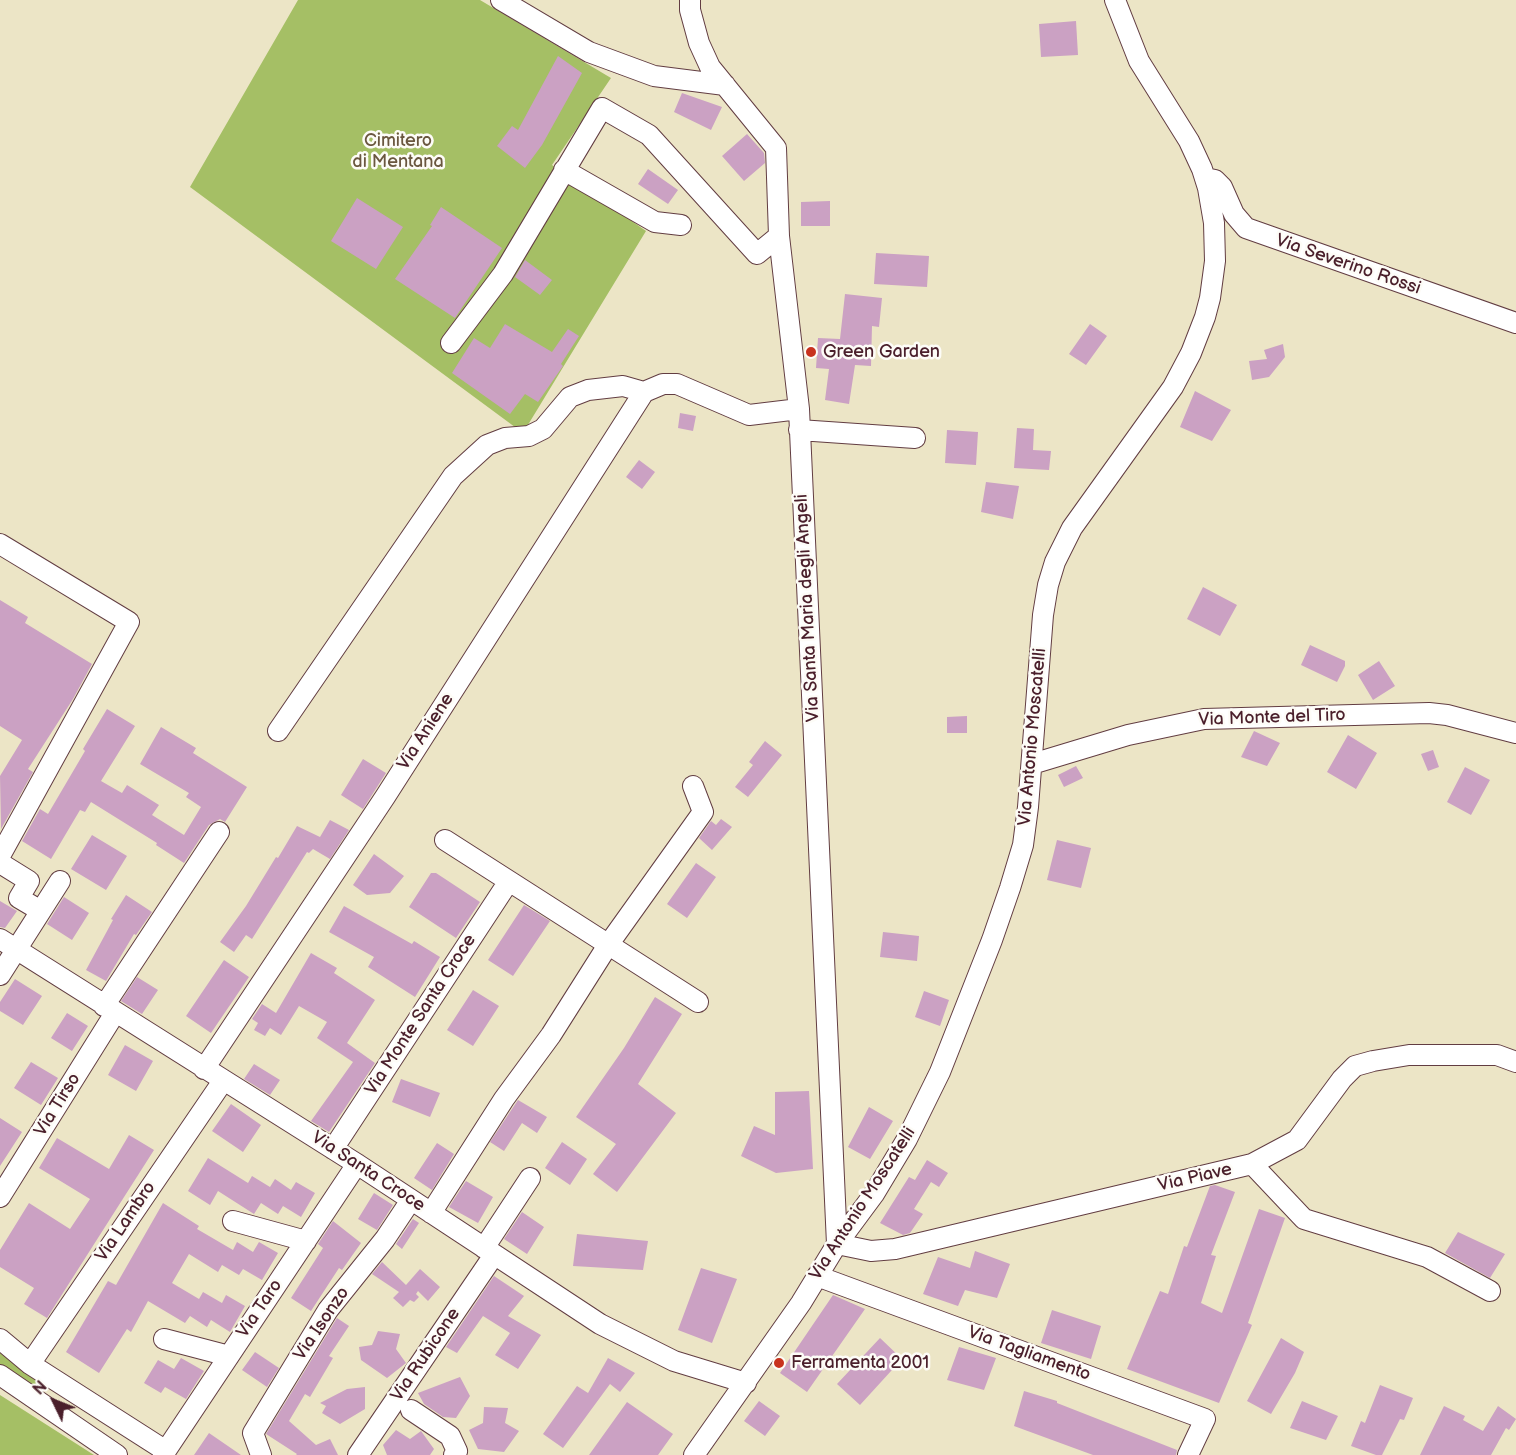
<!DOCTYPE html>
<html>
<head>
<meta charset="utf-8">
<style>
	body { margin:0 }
	#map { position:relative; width:1516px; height:1455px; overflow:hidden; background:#ece5c6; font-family:"Balsamiq Sans",sans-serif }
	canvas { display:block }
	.north { position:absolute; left:24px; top:1371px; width:60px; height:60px; -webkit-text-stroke:4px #fdfcf7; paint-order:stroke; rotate:313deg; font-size:16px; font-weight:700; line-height:24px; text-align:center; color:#4a1f2b }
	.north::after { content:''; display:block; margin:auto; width:21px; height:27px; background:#4a1f2b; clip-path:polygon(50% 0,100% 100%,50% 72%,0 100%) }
</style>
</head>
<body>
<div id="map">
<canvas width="1516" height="1455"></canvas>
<div class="north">N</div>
</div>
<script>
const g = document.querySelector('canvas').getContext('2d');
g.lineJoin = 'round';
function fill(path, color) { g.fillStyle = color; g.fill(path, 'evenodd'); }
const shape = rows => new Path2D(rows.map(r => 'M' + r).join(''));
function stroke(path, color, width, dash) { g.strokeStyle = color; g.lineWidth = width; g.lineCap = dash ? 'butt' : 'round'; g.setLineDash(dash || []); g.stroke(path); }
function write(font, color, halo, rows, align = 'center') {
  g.font = font + ' "Balsamiq Sans",sans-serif'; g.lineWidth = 5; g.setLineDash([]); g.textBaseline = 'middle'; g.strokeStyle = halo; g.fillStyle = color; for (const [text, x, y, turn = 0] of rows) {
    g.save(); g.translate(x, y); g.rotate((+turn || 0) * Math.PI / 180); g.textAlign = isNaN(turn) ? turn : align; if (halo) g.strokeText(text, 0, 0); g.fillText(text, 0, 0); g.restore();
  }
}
fill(shape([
	[298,0,480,0,611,78,552,165,646,231,523,433,190,187],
	[0,1350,41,1379,35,1391,0,1367],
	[0,1395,94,1455,0,1455]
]), '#a5bf65');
fill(shape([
	[1076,21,1078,55,1041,57,1039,24],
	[558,56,582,73,542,145,525,168,497,146,512,126,518,130],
	[682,93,722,107,711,130,674,112],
	[747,134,764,153,765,163,744,181,722,156],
	[648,169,678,190,668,204,638,184],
	[357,198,403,227,376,269,331,241],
	[830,201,830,226,801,226,801,202],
	[441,207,502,248,455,318,395,279,432,226,430,225],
	[876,253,929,256,927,287,874,284],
	[525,260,552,280,540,295,515,277],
	[845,294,882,298,879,327,872,326,871,366,855,365,849,404,825,400,829,369,816,368,818,338,840,339],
	[505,324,552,352,568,329,579,336,561,364,563,366,538,402,525,394,510,414,452,373,474,338,490,348],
	[1090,324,1107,336,1086,365,1069,354],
	[1283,344,1285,357,1269,377,1252,380,1249,361,1267,359,1264,350],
	[1195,391,1231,410,1212,441,1180,427],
	[680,413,696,416,693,431,678,428],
	[1017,428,1034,429,1033,450,1051,451,1049,470,1014,468],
	[947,430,978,432,976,465,945,463],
	[639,460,655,472,642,489,626,477],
	[986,482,1019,486,1013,519,981,512],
	[1203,587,1237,605,1220,636,1187,619],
	[0,600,28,617,25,623,92,664,73,699,28,769,33,772,1,829,0,776,22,740,0,726],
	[1310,645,1345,661,1345,666,1337,682,1301,665],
	[1379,661,1395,686,1373,700,1358,675],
	[107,709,135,726,101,781,122,793,127,785,159,805,152,815,184,835,201,807,186,797,189,793,140,764,161,727,196,748,193,753,247,787,225,822,220,819,209,825,184,863,156,845,157,843,91,802,85,812,80,810,51,859,22,841,40,809,48,814,85,751,83,749],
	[967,716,967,733,947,733,947,717],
	[1254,731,1280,743,1267,766,1241,757],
	[1348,735,1377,753,1356,789,1327,772],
	[765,741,782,755,748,797,735,787,753,765,749,762],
	[1433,750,1439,767,1428,771,1421,754],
	[363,759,386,773,363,809,341,795],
	[1076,766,1083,778,1064,787,1058,775],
	[1465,767,1490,780,1471,815,1447,802],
	[721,819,732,827,712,850,699,838,711,821,716,825],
	[330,820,349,830,330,859,313,849,309,853,307,852,252,939,246,935,234,952,220,942,246,906,276,857,278,858,297,826,320,837],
	[92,835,127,856,106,890,71,869],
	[1057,840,1091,848,1081,888,1047,880],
	[374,854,404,876,390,893,367,895,353,885],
	[696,863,716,877,687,918,667,904],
	[431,873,436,873,480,902,456,938,409,907],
	[126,895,152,912,136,935,134,934,106,981,86,970,113,920,111,919],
	[64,897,89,913,72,940,47,924],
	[0,901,17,911,5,928,0,927],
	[524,905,550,921,513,976,488,960],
	[344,906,412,944,414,941,440,957,415,997,368,967,374,957,329,932],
	[883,932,919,936,917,961,880,957],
	[311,953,337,968,334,973,375,1000,347,1043,375,1063,329,1132,311,1121,353,1062,317,1038,327,1022,299,1006,281,1035,270,1028,265,1036,254,1030,258,1023,252,1019,262,1004,276,1013],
	[224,960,249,977,211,1033,186,1016],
	[137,977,158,990,142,1014,121,1001],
	[15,979,42,996,23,1025,0,1011,0,1002],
	[473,990,499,1006,473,1046,447,1030],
	[924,991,949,1000,940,1026,915,1017],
	[655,997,682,1014,638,1084,676,1113,617,1192,593,1174,616,1144,576,1117,624,1048],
	[67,1013,88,1026,72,1051,51,1038],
	[125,1045,153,1061,136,1091,108,1075],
	[31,1062,58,1078,41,1105,14,1088],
	[254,1064,280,1080,270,1095,244,1079],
	[401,1079,440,1093,430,1117,392,1102],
	[809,1091,813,1169,776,1173,741,1156,754,1126,775,1135,775,1092],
	[518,1100,547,1117,537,1133,522,1123,504,1151,490,1142],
	[231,1104,261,1125,243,1152,212,1131],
	[869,1107,893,1121,870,1159,848,1147],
	[0,1118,22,1132,0,1166],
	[129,1135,154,1150,47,1318,24,1304,34,1288,0,1267,0,1250,29,1203,70,1229,90,1199,39,1168,57,1138,109,1169],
	[562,1142,587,1159,570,1185,545,1168],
	[437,1143,454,1154,432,1190,414,1178],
	[208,1158,248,1183,252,1176,270,1187,275,1179,291,1190,296,1182,315,1193,301,1217,283,1206,278,1214,261,1203,254,1214,218,1191,210,1205,188,1191],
	[927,1160,948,1173,939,1187,931,1182,914,1209,923,1214,910,1233,903,1235,880,1223,909,1177,915,1180],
	[466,1181,493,1197,478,1223,449,1207],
	[1215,1185,1235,1192,1211,1255,1216,1256,1201,1303,1222,1313,1259,1209,1285,1218,1248,1323,1252,1325,1219,1403,1127,1369,1160,1291,1168,1294,1184,1246,1187,1247,1210,1186],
	[374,1193,393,1205,377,1230,358,1219],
	[163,1203,199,1226,197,1229,233,1250,237,1242,253,1252,259,1242,278,1253,262,1280,243,1269,239,1275,222,1265,218,1272,189,1254,172,1283,199,1299,203,1292,222,1303,226,1295,245,1306,230,1332,211,1320,207,1327,190,1316,185,1323,148,1301,131,1332,127,1329,99,1373,66,1352,108,1281,116,1285],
	[522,1212,544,1227,527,1254,504,1239],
	[413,1219,419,1223,402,1249,396,1244],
	[333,1221,361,1243,342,1270,339,1268,311,1311,291,1298,323,1248,318,1244],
	[1458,1232,1505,1254,1490,1278,1445,1253],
	[577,1234,648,1241,643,1270,573,1266],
	[975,1251,1010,1264,997,1298,965,1290,958,1306,923,1294,938,1257,970,1268],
	[382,1262,406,1285,420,1269,440,1287,428,1301,418,1291,416,1294,419,1297,414,1302,410,1300,403,1307,393,1298,399,1292,372,1274],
	[701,1268,737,1279,712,1343,678,1330],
	[494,1276,524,1296,508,1316,541,1335,518,1369,495,1355,510,1333,483,1316,457,1353,446,1347],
	[833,1295,865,1309,807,1392,780,1373],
	[1052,1310,1101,1326,1091,1359,1041,1343],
	[337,1318,349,1326,329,1356,333,1358,310,1397,305,1394,289,1421,316,1445,330,1439,338,1455,296,1455,297,1454,266,1434],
	[378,1331,400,1334,396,1349,406,1363,387,1378,361,1360,359,1347,372,1345],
	[880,1338,902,1359,860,1405,837,1384],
	[1281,1338,1304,1352,1295,1373,1271,1414,1247,1401],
	[959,1347,996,1358,984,1390,947,1380],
	[255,1352,279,1368,267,1387,242,1370],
	[181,1358,204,1371,186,1399,165,1387,161,1393,144,1383,158,1360,174,1369],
	[608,1358,635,1373,620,1392,610,1384,563,1448,543,1434,577,1386,588,1393],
	[460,1377,470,1396,456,1418,443,1417,424,1404,418,1393],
	[1380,1385,1413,1398,1404,1420,1400,1419,1382,1455,1376,1455,1351,1446,1361,1421,1365,1423],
	[365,1387,365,1409,340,1424,322,1413,326,1406,320,1403,347,1389],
	[1024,1391,1057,1401,1057,1403,1177,1450,1176,1455,1093,1455,1014,1426],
	[759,1401,780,1416,765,1436,744,1421],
	[1302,1401,1338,1416,1326,1440,1290,1428],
	[627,1402,673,1434,658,1455,589,1455],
	[1444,1406,1465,1416,1463,1420,1483,1431,1498,1406,1516,1419,1509,1430,1506,1428,1491,1455,1420,1455],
	[484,1407,508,1408,505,1423,519,1431,504,1452,478,1449,469,1430,483,1423],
	[396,1430,410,1439,421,1431,434,1449,430,1455,387,1455,383,1445],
	[209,1433,241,1455,194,1455]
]), '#cba1c3');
const minor = shape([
	[501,0,589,52,654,76,725,85],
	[690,0,690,10,699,43,710,67,776,148,779,236,799,409,837,1244],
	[564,170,655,222,681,225],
	[1205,178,1215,180,1222,187,1234,214,1246,228,1516,323],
	[451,343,503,274,602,108,649,135,757,254,779,236],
	[799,430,915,438],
	[0,544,129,622,0,856],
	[278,731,453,476,487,445,505,438,529,436,543,429,570,397,588,390,623,386,644,392],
	[1032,764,1128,735,1204,719,1429,713,1447,715,1516,733],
	[445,840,698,1002],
	[0,863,29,881,19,898,41,911],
	[0,939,357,1164,600,1324,674,1361,746,1383],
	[0,975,60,881],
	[104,1006,219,832],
	[204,1069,385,797,644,392,663,384,677,384,749,415,799,409],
	[333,1149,509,881],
	[1252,1164,1304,1219,1427,1257,1490,1291],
	[0,1197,115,1013],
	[431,1213,504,1099,551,1035,608,945,703,812,693,786],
	[233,1221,306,1241],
	[837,1244,871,1251,895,1249,1252,1164,1297,1140,1342,1079,1355,1066,1373,1061,1409,1055,1497,1055,1516,1062],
	[484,1248,530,1178],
	[817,1276,1205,1419,1188,1455],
	[0,1339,30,1364,166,1451],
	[164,1339,229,1356],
	[30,1364,223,1081],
	[0,1375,117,1455],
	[411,1410,450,1436,457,1451,454,1455],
	[163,1455,357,1164],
	[261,1455,253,1433,328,1310,385,1239,411,1200],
	[358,1455,494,1255],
	[694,1455,801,1303,837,1244,874,1194,907,1139,940,1072,992,940,1010,888,1023,845,1028,807,1043,615,1048,585,1055,562,1072,528,1173,387,1191,353,1205,317,1210,298,1215,261,1214,223,1208,188,1202,169,1189,141,1139,61,1115,0]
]);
stroke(minor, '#623d42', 22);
stroke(minor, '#fff', 20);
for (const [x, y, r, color] of [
	[811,352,6,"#c8321e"],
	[779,1363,6,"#c8321e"]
]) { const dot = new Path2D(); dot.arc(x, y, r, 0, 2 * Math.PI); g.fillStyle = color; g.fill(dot); stroke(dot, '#fdfcf7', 2); }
write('18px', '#6a573f', '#fdfcf7', [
	["Cimitero",398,141],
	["di Mentana",398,162]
]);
write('18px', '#4a1f2b', '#fdfcf7', [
	["Via Severino Rossi",1348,265,19],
	["Via Santa Maria degli Angeli",808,608,-93],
	["Via Monte del Tiro",1272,718,-2],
	["Via Aniene",426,732,-57],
	["Via Antonio Moscatelli",1033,737,-85],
	["Via Monte Santa Croce",421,1015,-57],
	["Via Tirso",58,1105,-58],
	["Via Santa Croce",368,1172,33],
	["Via Piave",1195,1178,-13],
	["Via Antonio Moscatelli",863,1204,-57],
	["Via Lambro",126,1222,-56],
	["Via Taro",260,1309,-56],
	["Via Isonzo",322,1324,-56],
	["Via Tagliamento",1029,1354,20],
	["Via Rubicone",426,1355,-56]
]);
write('18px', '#4a1f2b', '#fdfcf7', [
	["Green Garden",823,352],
	["Ferramenta 2001",791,1363]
], 'left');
</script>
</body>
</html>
